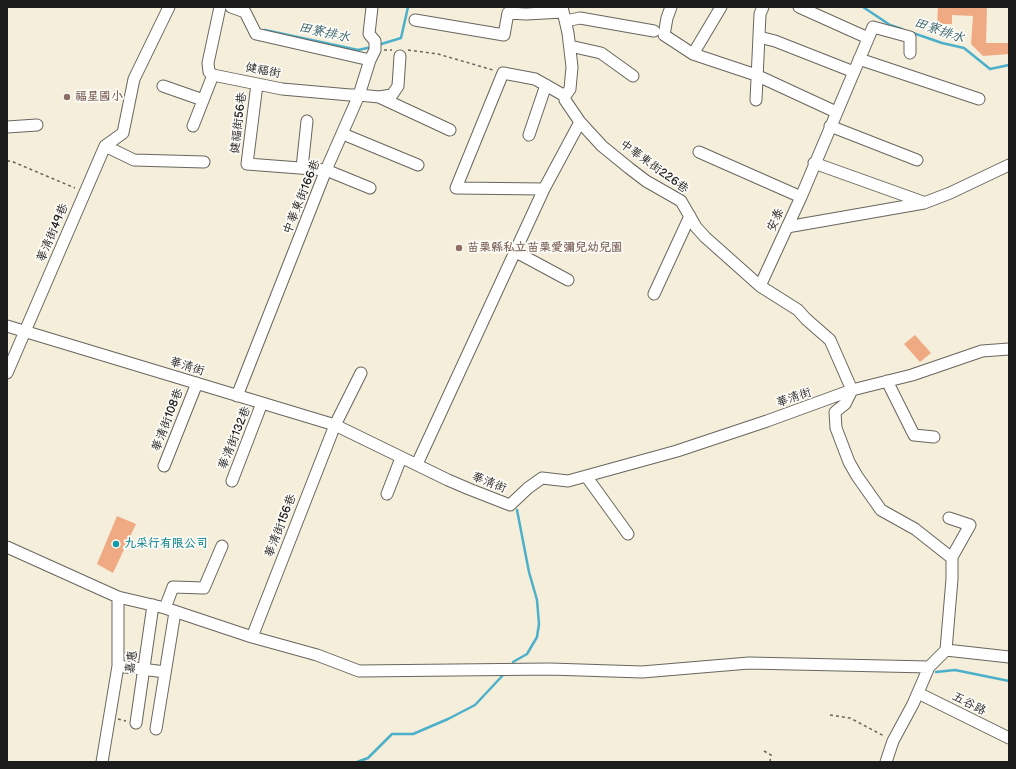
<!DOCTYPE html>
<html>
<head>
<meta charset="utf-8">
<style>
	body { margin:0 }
	#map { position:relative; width:1016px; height:769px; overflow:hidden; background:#f4eeda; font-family:"Balsamiq Sans",sans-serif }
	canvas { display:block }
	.frame { position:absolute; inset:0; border:8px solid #1c1c1c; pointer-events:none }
</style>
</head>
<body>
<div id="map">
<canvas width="1016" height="769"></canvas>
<div class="frame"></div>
</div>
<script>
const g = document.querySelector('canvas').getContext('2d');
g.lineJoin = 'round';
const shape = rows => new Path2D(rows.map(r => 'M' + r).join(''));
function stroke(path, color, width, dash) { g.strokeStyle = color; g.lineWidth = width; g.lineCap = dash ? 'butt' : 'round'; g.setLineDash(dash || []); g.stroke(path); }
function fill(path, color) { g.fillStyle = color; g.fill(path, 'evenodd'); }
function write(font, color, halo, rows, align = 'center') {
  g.font = font + ' "Balsamiq Sans","LXGW WenKai TC",sans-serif'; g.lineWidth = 3.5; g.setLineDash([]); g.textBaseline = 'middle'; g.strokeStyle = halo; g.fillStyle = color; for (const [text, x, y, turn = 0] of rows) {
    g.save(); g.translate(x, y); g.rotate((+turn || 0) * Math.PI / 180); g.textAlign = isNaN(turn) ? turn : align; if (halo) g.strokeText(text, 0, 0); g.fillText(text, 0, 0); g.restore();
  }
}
stroke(shape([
	[863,7,890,25,902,29],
	[265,30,358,50,372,47],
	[913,33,942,43,964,48,990,69,1009,65],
	[378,45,401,38,408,7],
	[513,662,527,654,537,637,539,624,537,600,529,572,517,510],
	[936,672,955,670,1009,681],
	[357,762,368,758,392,734,413,734,448,719,475,705,505,673]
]), '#4cb0cb', 2.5);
fill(shape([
	[938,7,987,7,986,43,1009,43,1009,54,983,56,971,44,973,16,952,15,952,24,937,24],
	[915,335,931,353,920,362,904,344],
	[117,516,136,524,113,573,97,564]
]), '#f0aa83');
const minor = shape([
	[220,7,208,63,209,72,213,75,282,89,350,95,359,95,379,97,392,95,398,86,400,56],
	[231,7,245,12,256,34,370,60],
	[562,7,568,33,572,67,570,89,565,96,565,100,580,122,602,146,629,168,646,181,681,201,696,227,705,237,760,286,798,310,806,319,830,340,852,390],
	[671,7,667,18,664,35,693,54,756,75,836,112],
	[799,7,868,38],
	[415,20,504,35,508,13,526,14,563,12],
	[566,21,580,18,654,31],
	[759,37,775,41,854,72],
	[570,46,601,53,633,76],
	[693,54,721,7],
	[859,59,979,99],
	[257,84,247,164,326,170,370,188],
	[163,86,203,100],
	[379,97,450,130],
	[756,100,760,14,763,7],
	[193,126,213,75],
	[830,126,917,160],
	[7,127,37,125],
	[343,134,418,165],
	[529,135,546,85],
	[105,146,123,133,134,79,169,7],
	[105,146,134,160,204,162],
	[699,152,801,197],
	[814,163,923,202],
	[302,168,307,121],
	[544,189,456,188,503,73,535,79,565,96],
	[787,227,924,203,950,193,1009,165],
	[516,252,568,280],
	[760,286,801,197,873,27,910,37,910,53],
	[654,294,690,216],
	[7,326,335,425,448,480,469,489,510,505,528,488,542,478,568,481,677,451,767,421,852,390,912,375,982,351,1009,349],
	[7,373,105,146],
	[887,381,914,435,934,437],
	[852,390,845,404,835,412,836,428,849,462,857,476,881,510,915,529,948,555,952,557],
	[237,396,326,170,359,95,370,60,375,50,375,41,369,34,372,7],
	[417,464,544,189,580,122],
	[164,466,197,383],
	[586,476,628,534],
	[232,481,262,403],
	[387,494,401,458],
	[7,547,118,597,165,608,252,637,317,655,359,671,550,669,642,672,749,663,929,667],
	[165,608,173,587,204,588,222,546],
	[252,637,335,425,361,373],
	[946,650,1009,657],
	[118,666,165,672],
	[918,693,1009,738],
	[136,723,153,605],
	[156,729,175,612],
	[102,762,118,666,118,597],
	[886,762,893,741,913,704,929,667,946,650,952,579,952,557,970,525,949,518]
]);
stroke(minor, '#68665e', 13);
stroke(shape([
	[384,50,392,50],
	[408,50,438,54,493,70],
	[7,161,11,161,75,188],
	[830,715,850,718,884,736],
	[118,719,126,721],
	[764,751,771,755,770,762]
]), '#68665e', 1.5, [3, 3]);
stroke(minor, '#fff', 11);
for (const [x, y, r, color] of [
	[67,97,4,"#8d6e63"],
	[459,248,4,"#8d6e63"],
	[116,544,4,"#0f9aa8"]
]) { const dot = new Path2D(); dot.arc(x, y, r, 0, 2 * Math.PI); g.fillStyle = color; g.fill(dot); stroke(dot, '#fdfcf7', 1.5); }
write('12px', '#1c1c1c', '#fdfcf7', [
	["健福街",263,71,11],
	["健福街56巷",239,123,-83],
	["中華東街226巷",654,167,36],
	["中華東街166巷",302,197,-68],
	["安泰",776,220,-66],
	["華清街49巷",53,233,-67],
	["華清街",187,367,17],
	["華清街",794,398,-19],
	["華清街108巷",168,420,-69],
	["華清街132巷",235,438,-68],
	["華清街",489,483,21],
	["華清街156巷",281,526,-69],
	["嘉惠",132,662,-82],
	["五谷路",969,704,27]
]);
write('bold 12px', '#785e54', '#fdfcf7', [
	["福星國小",75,97],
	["苗栗縣私立苗栗愛彌兒幼兒園",467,248]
], 'left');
write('bold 12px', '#0d838f', '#fdfcf7', [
	["九采行有限公司",124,544]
], 'left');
write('italic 13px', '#325f6b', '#fdfcf7', [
	["田寮排水",939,31,19],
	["田寮排水",324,33,12]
]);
</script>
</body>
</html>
